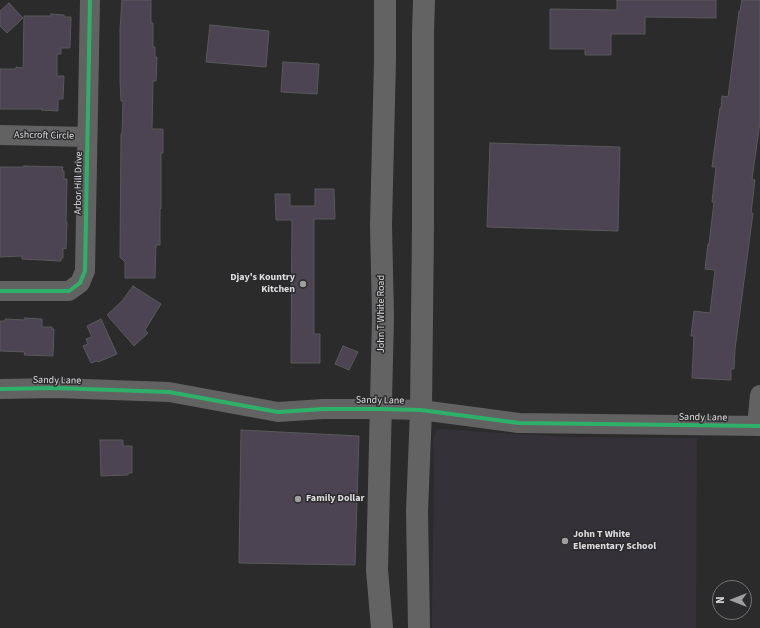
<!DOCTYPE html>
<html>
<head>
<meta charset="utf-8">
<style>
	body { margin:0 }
	#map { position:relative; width:760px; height:628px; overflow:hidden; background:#2b2b2b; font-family:"Source Sans 3",sans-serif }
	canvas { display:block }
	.north { position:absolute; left:712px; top:580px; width:40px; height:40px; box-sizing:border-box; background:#2b2a2c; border:1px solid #737274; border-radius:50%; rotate:270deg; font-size:11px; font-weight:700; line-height:16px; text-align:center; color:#dedddf }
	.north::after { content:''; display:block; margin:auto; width:14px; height:18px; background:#9f9fa0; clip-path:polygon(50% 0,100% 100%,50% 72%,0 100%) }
</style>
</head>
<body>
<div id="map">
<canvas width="760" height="628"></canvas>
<div class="north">N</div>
</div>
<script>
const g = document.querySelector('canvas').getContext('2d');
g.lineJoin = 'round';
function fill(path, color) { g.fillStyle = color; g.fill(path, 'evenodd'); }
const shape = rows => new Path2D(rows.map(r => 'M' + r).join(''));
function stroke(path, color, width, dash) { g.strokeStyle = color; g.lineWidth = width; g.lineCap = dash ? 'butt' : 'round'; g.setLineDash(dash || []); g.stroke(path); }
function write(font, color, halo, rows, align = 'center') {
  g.font = font + ' "Source Sans 3",sans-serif'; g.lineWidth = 3; g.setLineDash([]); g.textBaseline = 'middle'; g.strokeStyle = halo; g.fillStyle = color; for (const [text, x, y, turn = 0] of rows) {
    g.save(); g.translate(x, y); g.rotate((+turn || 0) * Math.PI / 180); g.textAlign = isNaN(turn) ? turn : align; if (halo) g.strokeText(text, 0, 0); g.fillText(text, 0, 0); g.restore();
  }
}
fill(shape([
	[437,429,570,437,697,438,696,628,432,628,432,609,434,473,433,439]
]), '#353138');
const building = shape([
	[122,0,151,0,151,23,153,23,153,47,155,47,155,57,157,57,156,81,153,81,152,129,163,129,163,153,161,153,161,209,160,209,160,245,156,245,155,278,125,278,125,262,120,257,121,134,122,134,123,101,121,101,120,80,120,29,122,0],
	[617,0,716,0,716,18,645,17,645,34,611,34,611,55,585,55,585,49,550,49,550,9,617,10,617,0],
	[742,0,760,0,760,122,752,179,755,180,751,213,753,213,735,349,734,369,731,369,731,380,692,378,694,336,691,336,694,311,710,313,715,270,705,269,708,244,709,244,714,202,712,202,716,167,712,167,720,108,721,108,722,96,728,97,739,11,740,11,742,0],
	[9,3,23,18,7,33,0,26,0,11,9,3],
	[51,14,64,15,64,17,71,17,70,48,61,48,61,54,57,54,57,76,64,76,63,99,58,99,58,111,41,110,42,109,0,109,0,69,16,69,16,67,23,68,24,16,51,16,51,14],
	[210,25,269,31,266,67,206,62,210,25],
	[283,62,319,64,317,94,281,92,283,62],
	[490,143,620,147,618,231,487,227,490,143],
	[24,166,63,167,62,171,64,171,64,179,67,179,66,222,67,222,66,249,63,248,63,258,61,258,61,261,22,259,22,256,0,257,0,167,24,167,24,166],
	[315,189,334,189,335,219,314,219,314,334,320,334,320,363,291,363,292,220,276,220,275,194,290,194,290,206,315,206,315,189],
	[133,286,161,304,145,330,148,333,134,346,107,315,122,301,133,286],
	[25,318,42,319,42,327,52,327,52,329,54,329,53,356,24,355,25,352,0,351,0,321,5,321,5,319,25,320,25,318],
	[101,319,117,354,98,362,97,361,91,363,83,346,88,344,86,339,92,337,87,326,101,319],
	[343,346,358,352,349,370,335,364,343,346],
	[241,430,359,436,355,565,239,563,241,430],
	[100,440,123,440,123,446,132,446,132,473,128,473,128,475,101,476,100,440]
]);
fill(building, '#4c4453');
stroke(building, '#59595a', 1);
stroke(shape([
	[0,135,87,137],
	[0,291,69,291,80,283,85,271,90,0],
	[0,389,56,388,169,392,278,412,323,409,380,409,421,410,519,423,760,426],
	[757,426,760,395]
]), '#636263', 20);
stroke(shape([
	[382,628,377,570,383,317,381,225,385,60,385,0],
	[419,628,417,511,421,410,423,227,423,33,424,0]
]), '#636363', 22);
stroke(shape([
	[0,291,69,291,80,283,85,271,90,0],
	[0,389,56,388,169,392,278,412,323,409,380,409,421,410,519,423,760,426]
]), '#2db169', 4);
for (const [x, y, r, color] of [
	[303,284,4,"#9f9fa0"],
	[298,499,4,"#9f9fa0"],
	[565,541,4,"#9f9fa0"]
]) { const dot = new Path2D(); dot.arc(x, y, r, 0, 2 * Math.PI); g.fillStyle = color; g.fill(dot); stroke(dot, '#2b2a2c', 1.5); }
write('10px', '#dedddf', '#2b2a2c', [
	["Ashcroft Circle",44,136,1],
	["Arbor Hill Drive",79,183,-89],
	["John T White Road",382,314,-90],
	["Sandy Lane",57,381,1],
	["Sandy Lane",380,401,1],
	["Sandy Lane",703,418,1]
]);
write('bold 10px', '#dedddf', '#2b2a2c', [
	["Djay's Kountry",295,278,"right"],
	["Kitchen",295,290,"right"],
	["Family Dollar",306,499],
	["John T White",573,535],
	["Elementary School",573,547]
], 'left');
</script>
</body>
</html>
